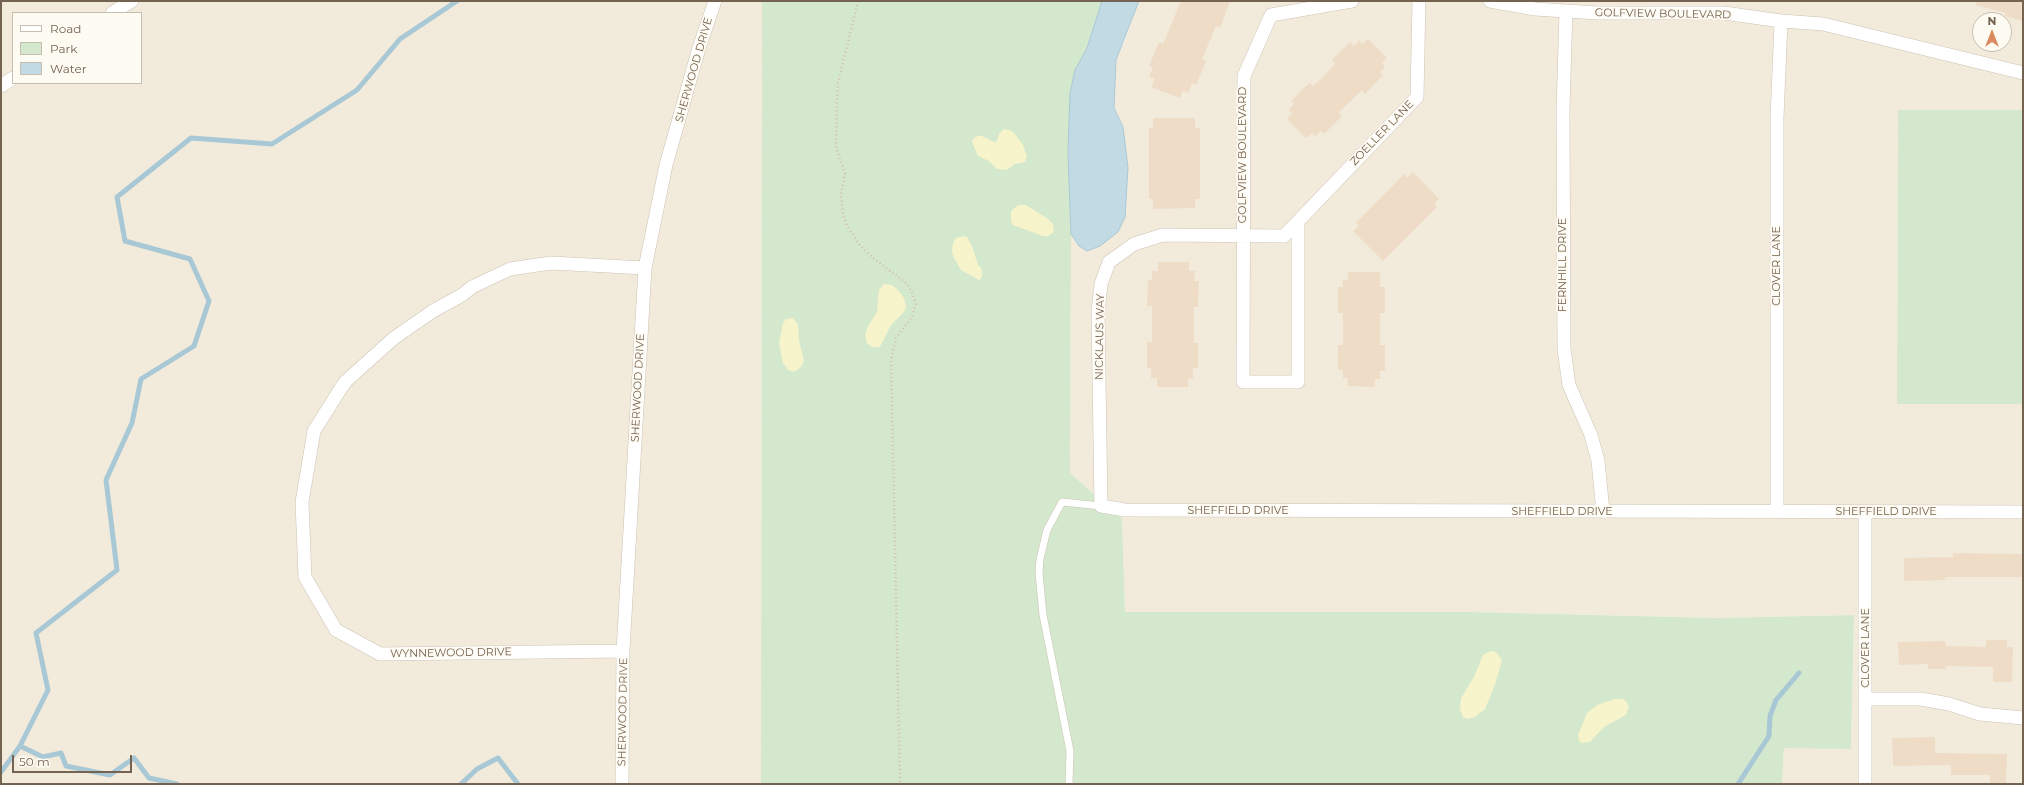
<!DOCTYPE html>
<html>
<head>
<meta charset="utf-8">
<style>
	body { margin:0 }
	#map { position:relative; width:2024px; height:785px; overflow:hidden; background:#fbf8ed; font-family:Montserrat,sans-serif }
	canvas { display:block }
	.frame { position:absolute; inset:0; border:2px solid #756351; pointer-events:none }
	.legend { position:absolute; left:12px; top:12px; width:130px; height:72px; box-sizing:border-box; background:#fefbf3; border:1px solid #c7beb2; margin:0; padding:5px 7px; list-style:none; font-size:12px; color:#756351 }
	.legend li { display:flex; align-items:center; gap:8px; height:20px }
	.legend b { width:20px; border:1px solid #c7beb2 }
	.north { position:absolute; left:1972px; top:12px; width:40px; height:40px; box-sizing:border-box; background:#fefbf3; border:1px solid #c7beb2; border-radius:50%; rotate:0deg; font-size:11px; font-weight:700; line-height:16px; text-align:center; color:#756351 }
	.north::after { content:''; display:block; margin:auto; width:14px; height:18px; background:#d98b5e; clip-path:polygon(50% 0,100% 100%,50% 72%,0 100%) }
	.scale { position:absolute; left:12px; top:755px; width:120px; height:18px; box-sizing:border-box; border:2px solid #756351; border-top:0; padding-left:5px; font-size:12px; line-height:14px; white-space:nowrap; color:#756351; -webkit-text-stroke:3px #fefbf3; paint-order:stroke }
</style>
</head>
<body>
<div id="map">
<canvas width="2024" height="785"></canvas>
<div class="frame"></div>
<ul class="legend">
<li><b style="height:5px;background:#fff"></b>Road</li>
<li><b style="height:11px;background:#d3e8cc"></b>Park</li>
<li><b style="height:11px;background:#c2dae4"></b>Water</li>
</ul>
<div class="north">N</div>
<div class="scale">50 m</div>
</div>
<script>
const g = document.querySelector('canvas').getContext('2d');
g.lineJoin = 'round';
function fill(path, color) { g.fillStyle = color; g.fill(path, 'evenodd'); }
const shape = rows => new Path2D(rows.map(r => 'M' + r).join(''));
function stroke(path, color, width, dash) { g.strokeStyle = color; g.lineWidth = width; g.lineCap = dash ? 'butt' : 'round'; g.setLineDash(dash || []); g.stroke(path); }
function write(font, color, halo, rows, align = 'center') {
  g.font = font + ' Montserrat,sans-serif'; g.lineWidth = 3.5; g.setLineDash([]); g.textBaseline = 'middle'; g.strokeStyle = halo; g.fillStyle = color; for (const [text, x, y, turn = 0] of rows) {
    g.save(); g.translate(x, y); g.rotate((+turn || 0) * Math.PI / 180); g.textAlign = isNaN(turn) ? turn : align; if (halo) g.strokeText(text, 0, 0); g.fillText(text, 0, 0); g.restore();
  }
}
fill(shape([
	[1,1,762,1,761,784,1,784],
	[13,13,141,13,141,83,13,83],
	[1139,1,2023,1,2023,110,1898,110,1897,404,2023,404,2023,784,1782,784,1784,748,1851,748,1854,615,1717,618,1471,612,1125,612,1122,519,1070,473,1071,234,1079,246,1087,251,1100,246,1128,168,1123,127,1114,108,1116,60,1124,43],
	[1980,20,2004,20,2004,44,1980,44]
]), '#f2ebdc');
fill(shape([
	[762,1,1102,1,1087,48,1075,70,1070,93,1068,153,1071,234,1070,473,1122,519,1125,612,1471,612,1717,618,1854,615,1851,749,1784,748,1782,784,761,784],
	[1898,110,2023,110,2023,404,1897,404]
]), '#d3e8cc');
fill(shape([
	[1004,129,1010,130,1014,133,1023,145,1027,157,1025,162,1015,164,1007,170,997,169,989,161,978,156,972,142,973,139,977,136,982,136,994,142,997,141,999,134],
	[1018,205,1026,205,1048,219,1053,224,1054,232,1048,236,1043,236,1013,225,1011,221,1011,211],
	[963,236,967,237,972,246,978,265,982,269,982,277,979,280,961,270,954,258,952,252,953,243,956,238],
	[884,284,892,285,898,290,904,298,906,307,904,312,891,325,881,345,879,347,872,347,867,343,865,335,867,328,877,312,879,290],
	[793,318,798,324,799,340,804,361,801,367,794,372,788,370,783,363,779,344,783,323,786,319],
	[1493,651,1497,653,1502,660,1495,685,1485,709,1475,717,1467,719,1463,717,1460,709,1461,698,1474,677,1483,655,1488,652],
	[1615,699,1623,699,1626,701,1629,707,1626,715,1604,727,1590,742,1582,743,1579,741,1578,735,1587,713,1597,705]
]), '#f7f3cb');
const water = shape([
	[1102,1,1139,1,1116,60,1114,108,1123,127,1128,168,1125,217,1118,232,1100,246,1087,251,1079,246,1071,234,1068,153,1070,93,1075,70,1087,48,1102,1]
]);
fill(water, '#c2dae4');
stroke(water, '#a9c8d5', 1);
stroke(shape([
	[20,746,48,690,36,633,117,570,106,480,132,423,141,379,194,346,209,301,190,259,125,241,117,197,191,138,272,144,357,90,400,39,457,1],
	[1,772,20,746,43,757,61,753,66,766,110,775,134,758,149,778,177,784],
	[461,784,477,769,498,758,518,784],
	[1738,784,1769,736,1770,716,1776,700,1799,673]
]), '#a9c8d5', 5);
fill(shape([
	[1181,1,1230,1,1220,28,1216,26,1202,59,1206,61,1196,85,1192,83,1188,93,1183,90,1180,98,1151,87,1155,79,1149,77,1153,68,1149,66,1159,42,1163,44],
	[1977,1,2023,1,2023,21,2005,16,2006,13,1976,5],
	[1368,39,1387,58,1382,63,1385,67,1380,72,1383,75,1365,94,1362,90,1339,112,1342,116,1324,134,1321,131,1315,136,1312,133,1306,138,1287,119,1292,114,1289,110,1294,104,1291,101,1309,83,1313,86,1322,78,1335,64,1332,60,1350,42,1354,46,1359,40,1362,44],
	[1153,118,1195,118,1195,128,1200,128,1200,199,1195,199,1195,208,1153,209,1153,199,1149,199,1149,128,1153,128],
	[1413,172,1439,199,1434,204,1437,207,1383,261,1353,231,1359,226,1356,223,1404,174,1407,178],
	[1158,262,1189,262,1189,271,1195,271,1194,281,1199,281,1198,307,1194,307,1194,343,1198,343,1198,368,1193,368,1193,379,1188,378,1188,387,1157,387,1157,378,1151,378,1151,368,1147,368,1147,342,1152,342,1152,306,1147,306,1148,280,1152,280,1152,271,1158,271],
	[1348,272,1380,272,1380,287,1385,287,1385,313,1380,313,1380,345,1385,345,1385,371,1380,371,1380,379,1375,379,1375,387,1347,386,1348,378,1343,378,1343,370,1338,370,1338,345,1343,345,1343,313,1338,313,1338,287,1343,287,1343,280,1348,280],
	[1953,553,2023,554,2023,577,1945,577,1945,580,1904,581,1904,558,1953,557],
	[1986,640,2007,640,2007,647,2013,647,2012,682,1993,682,1993,667,1946,666,1946,669,1928,669,1928,664,1899,665,1898,642,1945,641,1946,646,1986,647],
	[1935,737,1935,753,2007,754,2006,784,1990,784,1990,775,1951,775,1951,765,1893,766,1892,738]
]), '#eedcc7');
const service = shape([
	[1069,784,1070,751,1043,615,1039,573,1040,559,1047,530,1062,502,1101,506]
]);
const minor = shape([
	[1419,1,1417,97,1284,236,1163,235,1134,244,1109,262,1101,284,1098,312,1101,506,1125,510,2023,512],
	[1490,1,1535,9,1566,11,1598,13,1724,13,1781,21,1823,24,2023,73],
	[1566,11,1563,110,1564,349,1569,385,1591,435,1598,461,1603,512],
	[112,13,132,1],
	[1,86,13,78],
	[1298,221,1298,382,1243,382,1244,76,1271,15,1352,1],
	[1777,512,1777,118,1781,21],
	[623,651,380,654,336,630,305,577,302,502,314,431,341,388,346,381,394,338,433,311,462,295,472,287,510,269,551,263,645,268],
	[1866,699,1921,699,1949,704,1980,714,2023,718],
	[622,784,623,651,645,268,666,165,699,48,715,1],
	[1865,784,1865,512]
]);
stroke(service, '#cdc2b3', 8);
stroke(minor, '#cdc2b3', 14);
stroke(shape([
	[858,1,838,83,837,98,836,148,845,173,841,194,843,214,847,226,859,244,873,258,906,283,913,294,916,304,912,317,896,338,891,359,900,784]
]), '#d4c0a9', 2.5, [1, 3]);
stroke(service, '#fff', 7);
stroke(minor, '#fff', 13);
write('11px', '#756351', '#fefbf3', [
	["GOLFVIEW BOULEVARD",1663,14,1],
	["SHERWOOD DRIVE",694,70,-74],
	["ZOELLER LANE",1382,133,-46],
	["GOLFVIEW BOULEVARD",1243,155,-90],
	["FERNHILL DRIVE",1563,265,-90],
	["CLOVER LANE",1777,266,-90],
	["NICKLAUS WAY",1100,337,-89],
	["SHERWOOD DRIVE",638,388,-87],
	["SHEFFIELD DRIVE",1238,511],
	["SHEFFIELD DRIVE",1562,512],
	["SHEFFIELD DRIVE",1886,512],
	["CLOVER LANE",1866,648,-90],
	["WYNNEWOOD DRIVE",451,653,-1],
	["SHERWOOD DRIVE",623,712,-89]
]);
</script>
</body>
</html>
